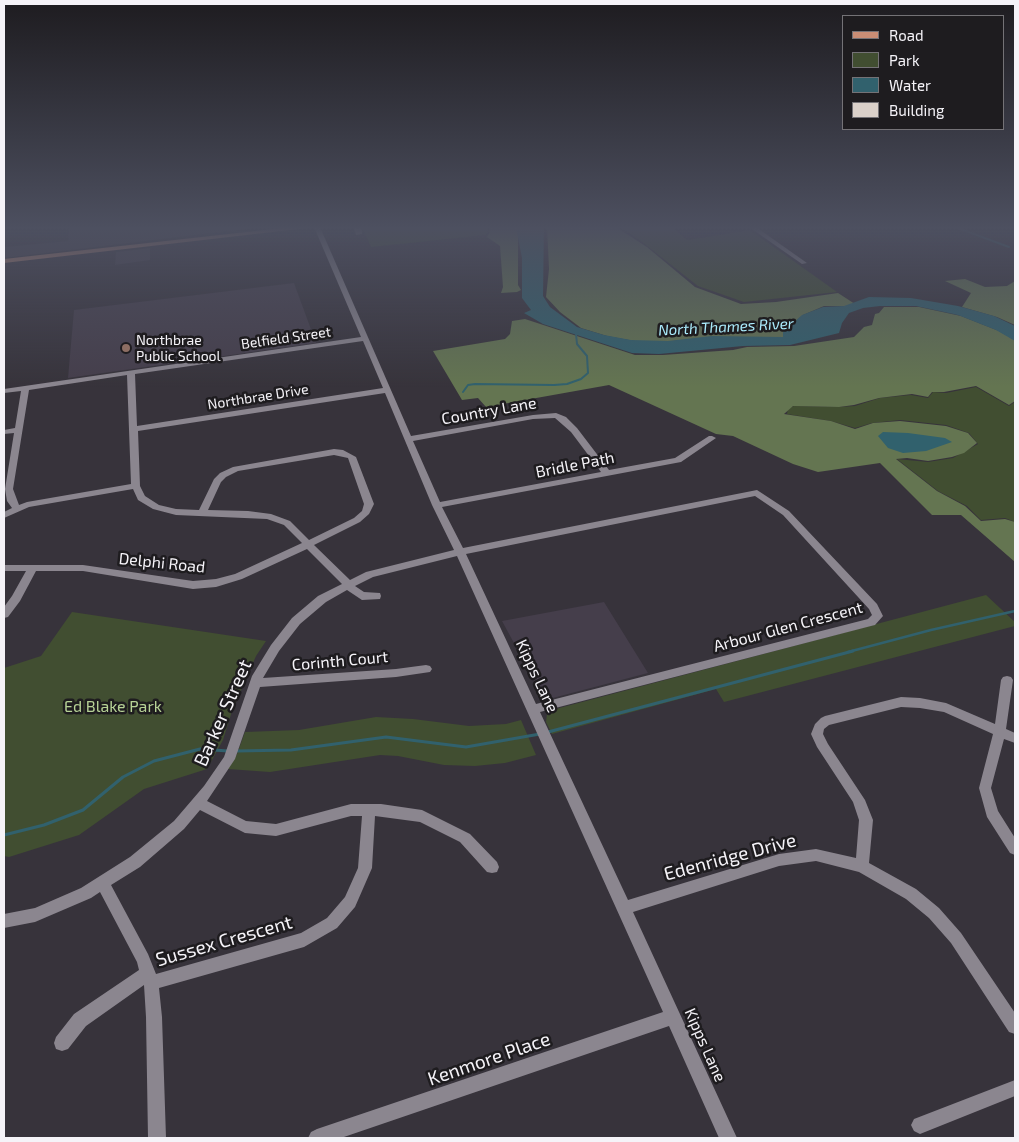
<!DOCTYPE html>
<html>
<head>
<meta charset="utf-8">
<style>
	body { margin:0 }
	#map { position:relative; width:1019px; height:1142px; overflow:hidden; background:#37333b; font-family:"Exo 2",sans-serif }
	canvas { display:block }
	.frame { position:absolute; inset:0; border:5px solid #f5f3f8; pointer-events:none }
	.legend { position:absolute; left:842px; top:15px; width:162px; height:115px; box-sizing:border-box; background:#1e1c1f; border:1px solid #747276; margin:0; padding:6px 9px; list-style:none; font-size:15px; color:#f5f3f8 }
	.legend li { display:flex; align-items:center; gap:10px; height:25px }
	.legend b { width:25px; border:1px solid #747276 }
</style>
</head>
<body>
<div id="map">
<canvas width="1019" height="1142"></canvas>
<div class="frame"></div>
<ul class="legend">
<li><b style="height:6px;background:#c98d75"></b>Road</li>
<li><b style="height:14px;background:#414e31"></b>Park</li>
<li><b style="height:14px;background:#31616d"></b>Water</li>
<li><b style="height:14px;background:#dad0c9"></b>Building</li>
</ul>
</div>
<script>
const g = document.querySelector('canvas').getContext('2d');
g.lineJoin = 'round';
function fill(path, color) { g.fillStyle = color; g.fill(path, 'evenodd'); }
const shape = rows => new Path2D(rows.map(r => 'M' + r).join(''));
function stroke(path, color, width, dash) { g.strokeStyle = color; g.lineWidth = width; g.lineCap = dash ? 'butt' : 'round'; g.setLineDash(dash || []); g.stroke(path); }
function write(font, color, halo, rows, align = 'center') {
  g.font = font + ' "Exo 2",sans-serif'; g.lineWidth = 5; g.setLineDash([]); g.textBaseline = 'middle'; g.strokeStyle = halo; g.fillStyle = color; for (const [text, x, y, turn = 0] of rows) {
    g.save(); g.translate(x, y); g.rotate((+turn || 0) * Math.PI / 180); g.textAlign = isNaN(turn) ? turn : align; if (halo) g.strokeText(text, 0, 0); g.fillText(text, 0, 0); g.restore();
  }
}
fill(shape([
	[69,227,263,227,4,258,4,247,68,241],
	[150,248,150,260,115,265,116,252],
	[294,283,316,343,68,378,74,310],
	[604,602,648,673,545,700,502,621]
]), '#453e4b');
fill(shape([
	[362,227,487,227,488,231,486,235,371,247],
	[620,227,672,227,687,240,750,230,837,292,744,302,698,286,642,242],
	[976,387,1009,406,1015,402,1015,522,1005,518,981,520,967,506,938,491,897,459,928,462,953,458,978,444,969,433,946,425,900,420,872,423,855,428,831,421,787,414,788,408,794,406,839,407,855,406,880,398,911,395,928,398,933,392,946,393],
	[986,595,1015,622,1015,626,724,702,716,689,552,734,546,722,547,714,552,710],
	[72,612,266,641,256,656,232,711,223,740,207,769,144,789,79,835,9,857,4,856,4,668,41,656],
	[376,717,413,719,469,726,506,724,521,720,536,755,505,763,475,766,444,765,398,756,380,755,270,772,228,769,237,754,245,732,299,730]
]), '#414e31');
fill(shape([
	[489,227,518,227,518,285,521,290,517,292,501,293,503,287,500,246,487,237,490,232],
	[547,227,616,227,647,247,695,287,741,304,776,302,838,293,855,304,847,306,824,306,803,315,783,333,786,338,671,341,634,341,607,336,581,328,560,312,546,297,549,269],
	[965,279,985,287,1007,286,1015,281,1015,325,997,317,962,307,971,293,945,281],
	[884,307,919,307,961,316,999,331,1015,340,1015,401,1009,405,976,386,944,392,932,392,928,397,912,394,879,398,854,405,839,407,793,406,784,414,831,421,855,429,873,423,900,421,946,426,968,433,977,443,964,453,952,457,928,461,907,458,896,459,937,491,965,506,981,521,1005,519,1015,522,1015,562,961,515,932,515,880,463,818,472,793,464,733,436,716,434,609,385,486,407,478,398,462,400,433,351,505,339,510,334,512,321,525,319,635,355,663,355,733,350,747,347,794,346,854,337,864,327,872,325,875,314,879,313]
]), '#647551');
fill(shape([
	[516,227,544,227,543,296,550,307,577,327,604,335,631,340,668,341,712,336,783,337,783,332,802,315,823,307,844,306,869,297,911,298,958,306,994,316,1015,326,1015,341,996,330,958,315,916,306,880,306,863,308,849,313,842,323,839,333,790,345,743,346,659,354,632,353,543,324,524,313,531,310,522,298,522,258],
	[883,432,908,433,945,438,952,442,926,451,903,453,888,448,878,436]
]), '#31616d');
stroke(shape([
	[955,227,1009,247],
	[463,392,468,385,475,384,554,385,567,384,581,379,588,373,587,356,577,344,576,334]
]), '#31616d', 2);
stroke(shape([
	[848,652,931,630,1015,611]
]), '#31616d', 2.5);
stroke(shape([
	[548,732,853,651],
	[236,751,291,750,386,737,466,747,540,734],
	[4,835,44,825,83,810,123,777,154,761,200,749,228,751]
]), '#31616d', 3);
fill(shape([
	[314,227,320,227,411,436,533,415,556,413,566,417,577,428,609,470,675,458,709,436,712,436,716,438,681,462,442,507,463,548,757,490,789,511,877,604,883,616,875,625,871,626,540,712,628,900,779,854,816,849,856,858,859,820,853,802,817,747,811,734,815,724,821,718,825,716,901,697,920,698,946,703,995,724,1001,680,1003,677,1007,676,1011,677,1013,680,1006,729,1015,733,1015,743,1004,739,991,788,998,811,1015,838,1015,855,1010,853,987,817,979,788,993,734,944,712,920,708,901,707,829,725,824,729,823,734,828,744,865,800,873,820,869,863,916,889,939,908,961,933,1015,1013,1015,1034,1009,1032,951,943,929,918,906,899,859,872,816,861,779,866,633,912,737,1138,719,1138,669,1026,341,1138,308,1138,311,1132,317,1129,663,1012,457,556,373,577,355,586,364,592,380,593,381,596,380,599,362,600,347,590,326,602,300,624,279,651,263,678,396,669,426,665,430,666,432,669,430,672,396,677,260,687,235,759,207,801,246,821,276,824,351,804,381,804,422,810,470,834,497,862,499,867,497,872,492,873,487,872,460,842,420,822,375,816,372,868,355,907,337,928,304,947,159,988,162,1017,166,1138,148,1138,146,1017,144,985,86,1026,68,1049,62,1051,56,1049,54,1043,56,1037,74,1014,139,970,137,962,100,892,91,898,35,922,4,928,4,914,35,908,81,888,130,857,174,821,204,786,224,757,252,676,271,645,292,618,318,596,342,584,307,549,242,579,216,587,193,589,83,571,36,571,20,601,8,617,4,618,4,607,12,596,26,571,4,571,4,565,83,565,193,581,216,579,235,574,302,543,284,525,267,519,176,515,153,509,138,500,133,489,29,507,4,518,4,512,12,508,7,501,5,489,14,433,4,434,4,430,15,428,21,391,4,393,4,389,361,337,314,227],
	[363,341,383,388,137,426,135,374,363,341],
	[127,375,131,484,27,502,19,505,13,489,29,390,127,375],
	[385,393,432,505,454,550,366,572,350,580,314,545,360,522,369,514,374,504,356,457,343,450,334,449,233,467,220,473,214,479,199,510,176,509,159,505,145,496,140,486,138,431,385,393],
	[555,418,571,432,601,472,440,502,413,441,533,419,555,418],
	[334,455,348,458,364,504,362,511,354,518,309,540,290,521,271,514,248,511,208,510,221,482,226,477,238,471,334,455],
	[755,496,783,515,869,609,872,615,868,619,536,704,466,554,755,496],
	[200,810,245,833,276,836,351,816,362,816,358,868,345,897,327,918,301,933,156,974,148,954,111,885,140,867,184,829,200,810],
	[749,227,756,227,807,263,802,264,749,227],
	[1015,1080,1015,1096,920,1134,914,1131,911,1125,914,1119,1015,1080]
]), '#8b868f');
fill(shape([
	[291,227,316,227,4,263,4,259,291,227]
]), '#c98d75');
fill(shape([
	[362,230,362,234,356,235,355,231]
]), '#99928d');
const building = shape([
	[354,227,361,227,362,230,355,231,354,227]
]);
fill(building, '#dad0c9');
stroke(building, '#99928d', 1);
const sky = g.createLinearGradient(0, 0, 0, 387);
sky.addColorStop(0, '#1e1c20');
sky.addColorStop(0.59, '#4d5060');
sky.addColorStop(1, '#4d506000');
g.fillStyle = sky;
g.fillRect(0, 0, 1019, 387);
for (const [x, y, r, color] of [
	[126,348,5,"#8d6e63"]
]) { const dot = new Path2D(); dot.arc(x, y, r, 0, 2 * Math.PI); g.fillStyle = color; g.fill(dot); stroke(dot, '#1e1c1f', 2); }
write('14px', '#f5f3f8', '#1e1c1f', [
	["Belfield Street",286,338,-8],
	["Northbrae Drive",258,397,-9]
]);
write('14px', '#f5f3f8', '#1e1c1f', [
	["Northbrae",136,340],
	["Public School",136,356]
], 'left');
write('italic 15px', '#aaeafb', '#1e1c1f', [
	["North Thames River",726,327,-3]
]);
write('16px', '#f5f3f8', '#1e1c1f', [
	["Country Lane",489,411,-10],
	["Bridle Path",575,465,-11],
	["Delphi Road",162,563,6],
	["Arbour Glen Crescent",788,627,-15],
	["Corinth Court",340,661,-5],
	["Kipps Lane",537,676,65],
	["Kipps Lane",705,1045,66]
]);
write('16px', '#b7d296', '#1e1c1f', [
	["Ed Blake Park",113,707]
]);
write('19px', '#f5f3f8', '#1e1c1f', [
	["Barker Street",223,713,-66],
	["Edenridge Drive",730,857,-15],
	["Sussex Crescent",224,941,-16],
	["Kenmore Place",489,1059,-19]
]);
</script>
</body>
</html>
